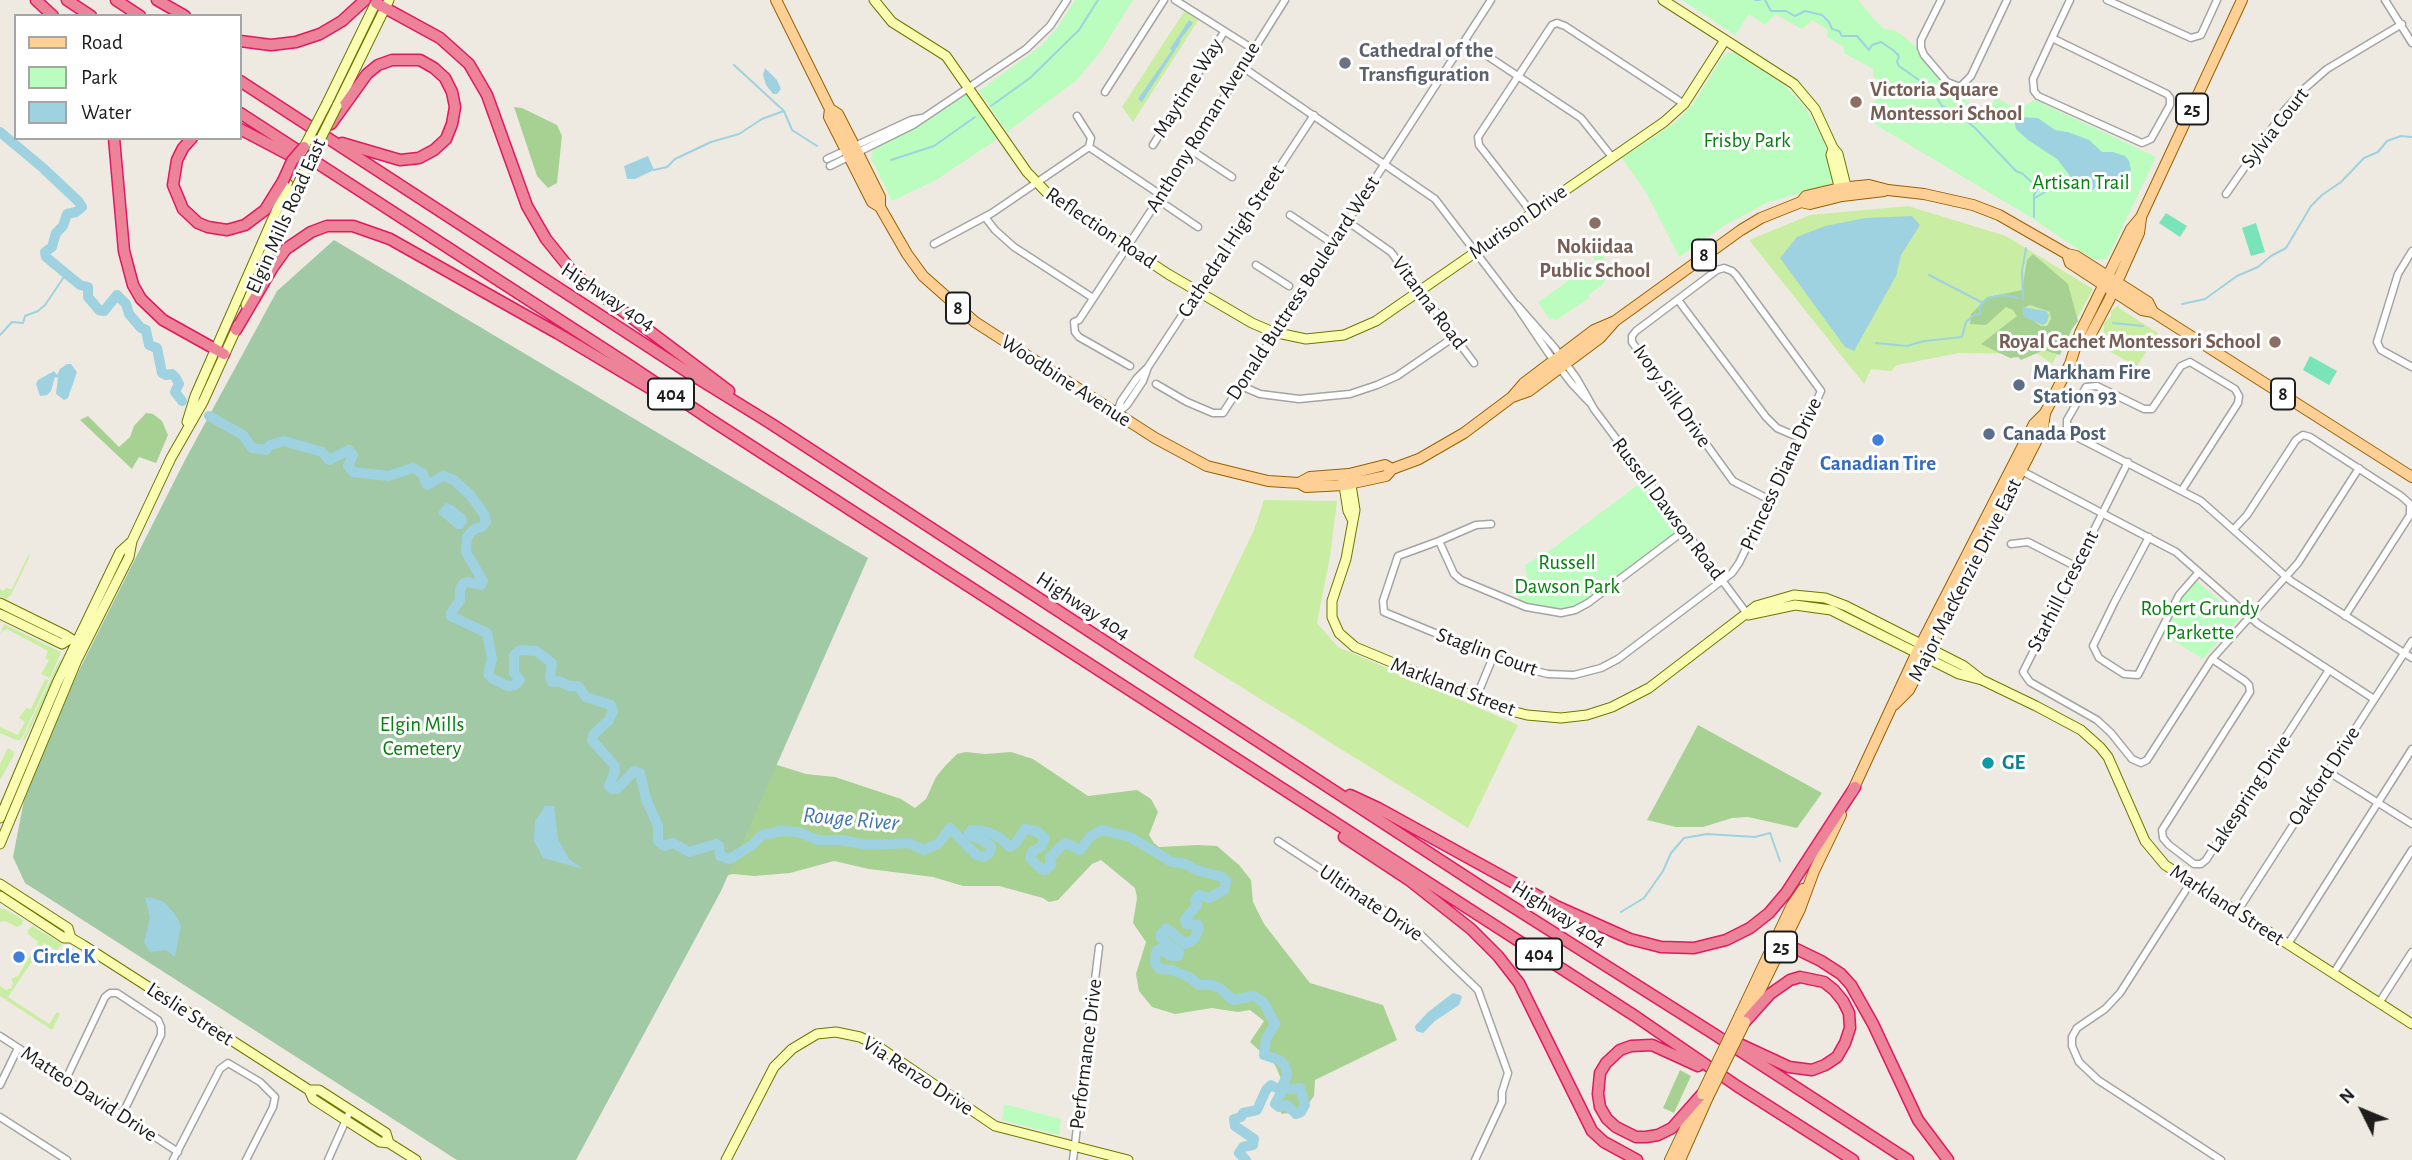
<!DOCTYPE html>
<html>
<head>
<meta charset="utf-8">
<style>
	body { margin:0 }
	#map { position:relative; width:2412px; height:1160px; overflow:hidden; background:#efeae1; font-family:"Alegreya Sans",sans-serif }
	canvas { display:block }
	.legend { position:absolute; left:14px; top:14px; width:228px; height:126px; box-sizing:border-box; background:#fff; border:2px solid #a5a5a5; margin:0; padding:9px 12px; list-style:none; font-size:21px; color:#1d1d1d }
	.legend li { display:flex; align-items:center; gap:14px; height:35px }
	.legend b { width:35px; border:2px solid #a5a5a5 }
	.north { position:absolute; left:2328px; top:1076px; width:70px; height:70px; -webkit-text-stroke:5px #fff; paint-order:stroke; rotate:313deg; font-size:19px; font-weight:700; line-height:28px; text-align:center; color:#1d1d1d }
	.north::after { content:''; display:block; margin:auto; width:24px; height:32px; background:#1d1d1d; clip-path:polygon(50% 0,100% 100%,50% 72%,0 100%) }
</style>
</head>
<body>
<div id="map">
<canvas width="2412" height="1160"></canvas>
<ul class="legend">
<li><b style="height:9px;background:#ffd096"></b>Road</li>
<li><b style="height:19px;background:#bafdbe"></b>Park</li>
<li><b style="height:19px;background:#9ed2e0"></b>Water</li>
</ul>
<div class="north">N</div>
</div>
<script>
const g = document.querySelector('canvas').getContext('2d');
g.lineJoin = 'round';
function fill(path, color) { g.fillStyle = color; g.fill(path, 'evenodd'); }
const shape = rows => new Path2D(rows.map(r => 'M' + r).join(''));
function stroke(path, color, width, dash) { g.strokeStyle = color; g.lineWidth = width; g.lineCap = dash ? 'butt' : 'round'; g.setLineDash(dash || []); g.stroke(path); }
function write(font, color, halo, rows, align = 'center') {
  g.font = font + ' "Alegreya Sans",sans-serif'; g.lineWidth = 6; g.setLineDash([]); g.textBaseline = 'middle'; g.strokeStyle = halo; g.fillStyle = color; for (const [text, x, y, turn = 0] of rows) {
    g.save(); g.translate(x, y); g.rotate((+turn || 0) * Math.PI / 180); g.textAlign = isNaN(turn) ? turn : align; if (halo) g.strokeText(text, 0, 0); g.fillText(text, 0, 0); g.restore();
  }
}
fill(shape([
	[1185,10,1199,19,1133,122,1122,107],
	[1908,206,2006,236,2093,289,2052,364,2038,354,1959,353,1897,365,1891,371,1871,369,1864,384,1749,240,1810,215],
	[2119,305,2119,308,2158,333,2137,366,2099,346,2103,338,2104,323,2111,316,2111,311],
	[1264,500,1337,501,1330,557,1317,623,1338,647,1518,725,1468,828,1193,657,1254,530],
	[29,554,29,558,11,595,6,599,0,596,0,589,4,591,6,588,12,589],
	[4,624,61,652,50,678,41,674,49,660,45,658,48,651,7,629,3,631,0,636],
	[65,658,25,739,22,741,59,661],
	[45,679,49,680,21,740,16,740,0,733,0,727,18,735,25,722,19,718,26,708,31,709],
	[8,748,13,751,14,755,0,780,0,764],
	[0,908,7,910,23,920,22,924,17,927,5,921,0,922],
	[32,926,62,944,57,951,44,943,41,947,37,944,38,942,28,934,28,930],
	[34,949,39,951,8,997,49,1024,57,1012,60,1014,52,1030,0,996,0,986,6,990,11,988,13,983,11,979,18,976]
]), '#c9eda3');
fill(shape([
	[514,107,522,108,557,125,562,136,557,183,548,188,537,176],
	[2033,254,2068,284,2078,321,2072,329,2060,355,2044,350,2021,360,2018,357,2010,358,1981,344,2017,316,2013,310,2006,307,1986,325,1970,324,1971,314,1988,297,2022,290,2027,260],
	[2030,305,2050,312,2051,319,2047,326,2041,326,2023,314,2024,308],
	[146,413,153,414,162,421,168,435,156,463,139,457,132,469,80,420,88,416,119,447,130,437,134,426],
	[1698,725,1822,793,1797,828,1748,817,1732,818,1703,827,1676,827,1647,820],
	[966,752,985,754,1011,752,1033,759,1088,796,1137,790,1151,799,1158,812,1149,835,1154,843,1159,847,1198,845,1217,846,1239,865,1251,880,1253,902,1264,924,1310,983,1383,1005,1397,1040,1315,1080,1314,1096,1303,1111,1282,1114,1275,1105,1276,1099,1283,1091,1283,1083,1275,1065,1250,1042,1264,1021,1250,1010,1238,1012,1212,1008,1175,1014,1152,1007,1139,991,1136,974,1146,942,1133,923,1137,898,1135,888,1101,860,1092,864,1058,900,1049,902,1043,898,999,886,963,886,933,877,869,869,834,861,790,873,754,876,733,874,717,878,774,764,806,774,835,777,901,799,915,808,926,799,936,777,945,766,957,754],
	[1680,1070,1691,1076,1674,1113,1663,1108]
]), '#a6d193');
fill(shape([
	[334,240,868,558,721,891,576,1160,457,1160,25,883,13,857,24,800,51,726,185,460,277,291]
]), '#a1c9a6');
fill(shape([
	[1075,0,1133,0,1103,48,1077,80,1007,132,979,91,1041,46,1057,28],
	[1682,0,1858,0,1882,28,1898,32,1915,46,1950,88,1981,111,1992,105,1996,97,2017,110,2035,100,2156,157,2107,259,2094,260,2032,218,1866,119,1884,83,1873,77,1873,69,1844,53,1844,47,1827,37,1828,30,1812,20,1802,29,1775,14,1765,25,1749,14,1735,35],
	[1728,53,1735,53,1784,85,1805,107,1824,141,1834,183,1766,203,1725,225,1679,257,1647,194,1622,158,1676,122,1693,104,1722,58],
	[969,88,1002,136,936,180,892,201,871,158,873,150],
	[1592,239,1611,268,1603,284,1588,295,1589,298,1555,321,1553,318,1550,320,1538,302,1581,272,1579,268,1586,262,1591,268,1597,263,1585,244],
	[1642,482,1678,530,1583,602,1568,608,1549,610,1516,602,1527,577,1525,565,1552,549],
	[2197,581,2239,618,2203,659,2163,634,2181,599],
	[1004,1104,1061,1119,1059,1135,1002,1120]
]), '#bafdbe');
fill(shape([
	[2166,213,2187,226,2180,237,2159,223],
	[2256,223,2265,252,2251,256,2242,228],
	[2310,356,2337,371,2329,385,2303,370]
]), '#79e4b9');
fill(shape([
	[1189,20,1193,23,1180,40,1181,41,1142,102,1138,99,1172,50,1170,49],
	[765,68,777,80,781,89,777,94,773,94,766,85,763,75],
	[2018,117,2038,118,2055,130,2068,132,2089,140,2102,152,2113,152,2125,156,2129,161,2131,170,2124,180,2119,183,2101,182,2092,191,2081,190,2057,159,2028,140,2016,129,2014,120],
	[648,156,654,170,635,179,627,179,624,166],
	[1912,216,1920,225,1901,255,1896,276,1854,351,1845,347,1780,258,1797,237,1825,226,1865,218],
	[2022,307,2046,311,2049,315,2047,322,2043,325,2024,317],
	[67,364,71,364,77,372,68,398,64,400,56,394,58,378,55,377,51,391,47,395,40,396,36,384,38,380,54,371,57,375,60,369],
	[446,503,452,505,466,516,467,522,462,529,457,529,439,514,439,511],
	[545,806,554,806,558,839,569,859,583,869,543,858,534,841,535,821],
	[150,897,164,902,175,914,181,926,175,957,166,950,150,952,144,942,150,917,145,898],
	[1453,993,1460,995,1462,997,1459,1005,1435,1021,1423,1033,1416,1031,1415,1026,1428,1012]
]), '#9ed2e0');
stroke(shape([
	[1755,0,1760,0],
	[1765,0,1771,11,1786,11,1795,16,1805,11,1822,15,1829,22,1832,29,1839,31,1842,36,1857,36,1869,50,1872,45,1881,42,1893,50,1899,56,1897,62,1899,66,1926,85,1935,95,1942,106,1956,112,1975,128,2016,171,2023,174,2038,188,2034,195,2034,217],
	[734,65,784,111,792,130,817,146],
	[991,106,1030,78,1079,30,1098,0],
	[891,160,934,146,975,117],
	[654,170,667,167,675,159,711,142,739,134,762,119,784,111],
	[2035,198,2071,176],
	[1929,275,1983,303],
	[2023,299,2022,271,2026,248],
	[2182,304,2205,299,2237,276,2258,267,2271,256,2286,248,2311,206,2322,195,2341,182,2364,158,2378,152,2387,141,2401,136,2412,137],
	[2113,323,2143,326],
	[0,335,12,322,23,323,25,316,38,311,45,305,66,274],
	[1876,343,1907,346,1924,341,1962,337,1966,322,1974,315,1981,314,1979,307,1987,298,2004,295,2018,298],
	[1621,912,1644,898,1663,871,1671,853,1684,838,1707,834,1755,837,1770,833,1780,861]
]), '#9ed2e0', 2);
stroke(shape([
	[0,132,43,168,79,202,82,207,76,212,67,214,63,226,56,233,52,247,45,252,46,257,80,285,88,287,88,297,99,310,104,311,117,295,126,304,129,314,141,328,146,330,149,345,157,348,162,373,166,375,172,374,176,378,179,384,175,392,182,401],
	[209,416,243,435,252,448,266,450,270,445,284,441,322,452,329,460,349,450,353,455,348,466,353,472,388,476,413,468,423,474,427,485,443,476,454,480,471,496,484,514,486,522,482,527,474,529,467,537,466,552,483,581,481,585,468,582,463,584,460,589,460,600,451,613,451,616,487,633,492,659,488,674,493,679,508,686,515,685,520,680,514,673,514,655,520,650,536,651,552,663,550,677,552,682,559,681,569,686,578,686,586,697,611,705,613,711,609,720,594,734,592,740,614,765,615,771,609,786,612,789,617,789,634,771,640,773,646,799,658,826,658,841,664,846,673,843,689,852,716,844,719,846,720,856,730,859,752,845,762,835,782,831,798,832,818,840,841,840,868,845,909,843,924,850,939,843,950,828,975,854,983,857,989,854,991,847,983,840,972,836,969,833,971,830,988,832,1000,838,1010,847,1015,844,1025,829,1036,831,1045,838,1042,846,1032,852,1030,858,1041,869,1045,870,1051,865,1050,858,1061,846,1066,843,1080,850,1091,836,1102,830,1130,837,1172,862,1186,864,1196,870,1222,877,1226,881,1224,890,1209,898,1199,895,1195,900,1197,905,1185,919,1186,924,1198,925,1199,929,1194,939,1186,944,1166,928,1161,934,1161,938,1179,952,1178,956,1171,956,1160,949,1156,951,1155,963,1160,969,1172,970,1189,977,1199,985,1212,985,1221,989,1233,1000,1254,996,1264,1003,1275,1024,1266,1039,1264,1055,1279,1060,1285,1066,1287,1075,1282,1086,1290,1089,1300,1088,1305,1105,1301,1112,1296,1114,1287,1105,1279,1107,1275,1104,1281,1093,1280,1090,1271,1085,1266,1090,1257,1110,1243,1113,1241,1117,1234,1119,1235,1126,1254,1139,1253,1145,1243,1147,1239,1153,1246,1160]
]), '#9ed2e0', 10);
const street = shape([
	[1175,0,1253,49],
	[1941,0,1921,40,1921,48,1924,55,1947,82,1960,87,1971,76,2007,0],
	[2107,0,2191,38,2201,35,2217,0],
	[2385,0,2412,43],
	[2052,38,2167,94,2170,98,2170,105,2151,139,2142,143,2038,96,2034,91,2033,79,2052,38,2070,0],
	[1465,41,1581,118,1612,157],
	[1241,66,1435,199,1516,305,1549,354,1572,384,1589,402],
	[1105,92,1164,0],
	[1077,116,1091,138,1089,147],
	[1153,145,1224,32],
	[1089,147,1161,195],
	[1191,150,1232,177],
	[827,159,911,120,922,118],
	[830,166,913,125,1026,49,1050,26,1067,0],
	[2226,194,2284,111,2304,89,2327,69,2402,24],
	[1167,206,1198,227],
	[1532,213,1479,145,1478,137,1552,25,1557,23,1565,26,1684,104],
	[1290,215,1332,243],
	[985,217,995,230,1014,247,1093,298],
	[1347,221,1391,252,1474,363],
	[934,244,992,213,1089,147],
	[2412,251,2398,274,2377,342,2381,350,2412,367],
	[1256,265,1289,286],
	[1678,300,1766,417,1777,428,1800,438],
	[1517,305,1554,347,1577,379,1594,409,1748,615],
	[1130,366,1079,337,1075,332,1074,322,1079,320,1191,150,1285,0],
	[1156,384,1187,402,1213,413,1223,413,1491,0],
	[1239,385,1260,394,1299,399,1350,394,1377,385,1397,376,1454,337],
	[1117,412,1121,401,1137,378,1146,369],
	[1117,414,1127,405,1143,381,1148,367,1314,115],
	[2128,462,2023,672,2030,682,2097,720,2111,733,2132,759,2141,763,2147,760,2212,659,2298,563,2359,468],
	[2018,469,2176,552,2258,624,2374,699],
	[2182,490,2238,403,2239,396,2235,389,2190,362,2181,366,2152,409,2144,409,2097,386,2086,387,2067,420,2067,428,2071,434,2201,501,2291,581,2412,658],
	[1491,524,1476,525,1439,541,1398,556,1383,601,1384,612,1515,666,1548,674,1574,675,1601,668,1618,659,1732,573,1739,563,1800,438,1821,391,1736,275,1732,271,1724,268,1717,270,1636,331,1632,336,1632,342,1733,481,1770,500],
	[2234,529,2247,515,2296,440,2303,435,2310,437,2401,496,2410,504,2410,515,2345,616],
	[2149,537,2115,601,2093,646,2099,658,2124,674,2138,675,2179,595,2199,572],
	[1439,541,1454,574,1461,580,1526,607,1561,613,1575,610,1588,603,1685,530],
	[2011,544,2028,542,2075,566],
	[2212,659,2245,681,2249,685,2250,692,2162,830,2163,838,2169,845,2194,864,2201,864,2206,860,2329,670],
	[1476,698,1493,657],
	[2327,771,2412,824],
	[1278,841,1420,934,1478,990,1508,1073,1502,1092,1502,1102,1475,1160],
	[2191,882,2120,993,2105,1009,2077,1028,2072,1037,2072,1046,2079,1062,2098,1080,2221,1160],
	[2237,912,2412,641],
	[2288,944,2412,749],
	[2333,974,2412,850],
	[2379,1003,2412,952],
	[0,1036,178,1152],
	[66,1079,105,997,110,993,117,993,158,1020,161,1027,161,1035,122,1115],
	[0,1085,18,1048],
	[0,1117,67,1160],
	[173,1160,220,1069,228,1063,260,1082,275,1097,273,1107,246,1160],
	[328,1160,350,1111],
	[1073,1160,1099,947]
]);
const secondary = shape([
	[874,0,892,22,946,56,1027,172,1049,195,1168,274,1252,323,1273,332,1306,339,1344,335,1376,321,1664,122,1684,104,1725,40],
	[1663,0,1794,84,1815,109,1833,148,1838,154,1848,194],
	[327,103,377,0],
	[337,106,389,0],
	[1833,148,1831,155,1841,194],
	[246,305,296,188],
	[187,422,195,396,288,184],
	[1343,479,1348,511,1352,519],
	[1350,479,1355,510,1346,559,1332,601,1332,617,1339,633,1355,647,1504,709,1527,715,1561,718,1587,715,1612,707,1649,688,1756,606,1794,595,1825,598,1846,606,1964,666,1982,680],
	[0,603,65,635,79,644],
	[0,614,62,644,70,639],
	[1748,615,1795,605,1831,610,1959,674,1982,680,2036,706,2081,730,2100,747,2108,757,2145,841,2165,865,2412,1024],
	[0,818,57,683,120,552,132,541],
	[0,844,77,660,129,557,132,541,171,458,203,402,238,325],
	[0,884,68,928,71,938],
	[0,896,64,938,71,938,83,945,309,1090,313,1099,347,1121,380,1142,389,1143,416,1160],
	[309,1090,319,1090,386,1133,389,1143],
	[726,1160,774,1067,792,1049,817,1034,836,1032,860,1037,876,1045,995,1126,1128,1160]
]);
const primary = shape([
	[776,0,830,109,829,117,872,202,880,207,907,254,923,276,975,322,1155,438,1207,466,1268,481,1299,483,1306,487,1344,485,1386,476,1392,469,1419,459,1464,433,1512,397,1524,383,1594,330,1615,321],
	[830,109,838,114,858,153,880,197,880,207],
	[1801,202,1810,204,1842,196,1884,191],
	[2067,254,2070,263,2096,280,2142,310,2153,312,2412,477],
	[2078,344,2089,338,2109,300,2139,233,2141,218],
	[1512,397,1529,391,1600,338,1615,321,1741,230,1761,218,1801,202,1806,196,1840,188,1869,185,1888,190,1924,194,1973,205,1999,215,2067,254,2076,256,2148,302,2153,312],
	[1299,483,1310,477,1349,474,1385,465,1392,469],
	[1894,705,1909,690,2043,428,2045,413,2070,364,2080,333,2131,229,2141,217,2242,0],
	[1852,792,1917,652,2034,424,2045,413],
	[1739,1017,1792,905,1803,889],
	[1747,1017,1800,909,1814,871,1841,815],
	[1670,1160,1698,1101],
	[1680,1160,1708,1097]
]);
const highway = shape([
	[36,0,53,16],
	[67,0,91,16],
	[116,0,140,16],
	[157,0,185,16],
	[376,3,440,38,469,64,487,95,527,206,546,239,575,275,729,391],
	[240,41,271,45,296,42,320,34,342,21,365,0],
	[240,81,689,373,770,423,1483,888,1714,1034,1908,1160],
	[240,113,626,363,711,420,1635,1016,1737,1086,1853,1160],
	[331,124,367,74,378,65,392,60,420,60,434,68,445,78,452,92,455,107,452,124,446,139,434,150,419,158,400,160,342,143],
	[240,129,299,160],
	[114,138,124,251,133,285,141,299,163,320,224,354],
	[192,138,183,148,177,160,173,185,183,209,198,223,208,227,227,230,245,225,265,210,283,181],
	[236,330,273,267,286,249,311,232,327,226,353,226,390,239,557,333,656,392],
	[1350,795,1378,808,1556,906,1630,939,1661,947,1694,948,1726,940,1750,928,1769,913,1786,893,1855,787],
	[1344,837,1409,880,1471,929,1498,956,1519,983,1592,1131,1604,1142,1637,1160],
	[1774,944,1784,943,1821,961,1841,974,1851,985,1873,1024,1918,1120,1948,1160],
	[1733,1041,1789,1067,1812,1070,1825,1065,1837,1057,1845,1043,1850,1028,1849,1013,1843,1001,1834,990,1824,982,1800,977,1790,980,1770,994,1745,1022],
	[1698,1066,1652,1045,1631,1046,1620,1050,1606,1063,1600,1073,1598,1094,1600,1107,1607,1119,1616,1127,1636,1137,1646,1137,1658,1135,1672,1128,1702,1094]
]);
stroke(street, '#a4a4a4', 9);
stroke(secondary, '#6c7700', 11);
stroke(primary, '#956100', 12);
stroke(highway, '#e41761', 13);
stroke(street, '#fff', 6);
stroke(secondary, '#fbfeb0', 9);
stroke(primary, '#ffd096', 10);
stroke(highway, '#ed8398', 10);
const secondaryBridge = shape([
	[302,151,327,103],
	[296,188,337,106]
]);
const primaryBridge = shape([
	[1702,1094,1739,1017],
	[1708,1097,1745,1022]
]);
const highwayBridge = shape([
	[283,181,292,161,304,147]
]);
stroke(secondaryBridge, '#6c7700', 11, []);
stroke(primaryBridge, '#956100', 12, []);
stroke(highwayBridge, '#e41761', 13, []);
stroke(secondaryBridge, '#fbfeb0', 9);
stroke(primaryBridge, '#ffd096', 10);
stroke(highwayBridge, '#ed8398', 10);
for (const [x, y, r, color] of [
	[1345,63,7,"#6b7280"],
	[1856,102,7,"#8d6e63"],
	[1595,223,7,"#8d6e63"],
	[2275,342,7,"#8d6e63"],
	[2019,385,7,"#5c6f8a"],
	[1989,434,7,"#5c6f8a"],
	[1878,440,7,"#3f7fe0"],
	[1988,763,7,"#0f9aa8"],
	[19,957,7,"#3f7fe0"]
]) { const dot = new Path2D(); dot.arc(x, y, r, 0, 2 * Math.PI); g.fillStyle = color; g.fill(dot); stroke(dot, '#fff', 2.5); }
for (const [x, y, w] of [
	[2192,109,32],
	[1704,255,24],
	[958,308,24],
	[671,394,46],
	[2283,394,24],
	[1781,947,32],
	[1539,954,46]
]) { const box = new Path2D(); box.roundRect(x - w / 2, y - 15.5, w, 31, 5); g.fillStyle = '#fff'; g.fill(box); stroke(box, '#1d1d1d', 2); }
write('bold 19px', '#1d1d1d', null, [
	["25",2192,109],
	["8",1704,255],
	["8",958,308],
	["404",671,394],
	["8",2283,394],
	["25",1781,947],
	["404",1539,954]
]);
write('bold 21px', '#5b616d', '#fff', [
	["Cathedral of the",1359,51],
	["Transfiguration",1359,75]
], 'left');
write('21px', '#1d1d1d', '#fff', [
	["Maytime Way",1188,88,-58],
	["Anthony Roman Avenue",1203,127,-58],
	["Sylvia Court",2275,128,-52],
	["Elgin Mills Road East",286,216,-66],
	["Murison Drive",1518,222,-35],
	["Reflection Road",1101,228,34],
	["Cathedral High Street",1231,241,-57],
	["Donald Buttress Boulevard West",1303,288,-57],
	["Highway 404",608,297,33],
	["Vitanna Road",1429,303,53],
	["Woodbine Avenue",1066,381,33],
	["Ivory Silk Drive",1672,396,55],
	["Princess Diana Drive",1781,474,-65],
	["Russell Dawson Road",1668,509,53],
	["Major MacKenzie Drive East",1965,580,-63],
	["Starhill Crescent",2063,591,-63],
	["Highway 404",1083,606,33],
	["Staglin Court",1487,652,20],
	["Markland Street",1453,687,21],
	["Oakford Drive",2324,776,-57],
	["Lakespring Drive",2249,794,-57],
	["Ultimate Drive",1371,903,34],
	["Markland Street",2227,905,33],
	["Highway 404",1559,914,32],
	["Leslie Street",190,1014,33],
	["Performance Drive",1086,1054,-83],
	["Via Renzo Drive",918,1076,33],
	["Matteo David Drive",89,1094,33]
]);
write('bold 21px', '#785e54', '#fff', [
	["Victoria Square",1870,90],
	["Montessori School",1870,114],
	["Nokiidaa",1595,247,"center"],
	["Public School",1595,271,"center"],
	["Royal Cachet Montessori School",2261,342,"right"]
], 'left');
write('21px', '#03820c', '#fff', [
	["Frisby Park",1747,141],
	["Artisan Trail",2081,183],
	["Russell",1567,563],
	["Dawson Park",1567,587],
	["Robert Grundy",2200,609],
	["Parkette",2200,633],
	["Elgin Mills",422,725],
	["Cemetery",422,749]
]);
write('bold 21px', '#4e5e75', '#fff', [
	["Markham Fire",2033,373],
	["Station 93",2033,397],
	["Canada Post",2003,434]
], 'left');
write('bold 21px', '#366cbe', '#fff', [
	["Canadian Tire",1878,464],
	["Circle K",33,957,"left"]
]);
write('bold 21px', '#0d838f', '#fff', [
	["GE",2002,763]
], 'left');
write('italic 23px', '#4078ab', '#fff', [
	["Rouge River",851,819,5]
]);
</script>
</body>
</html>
